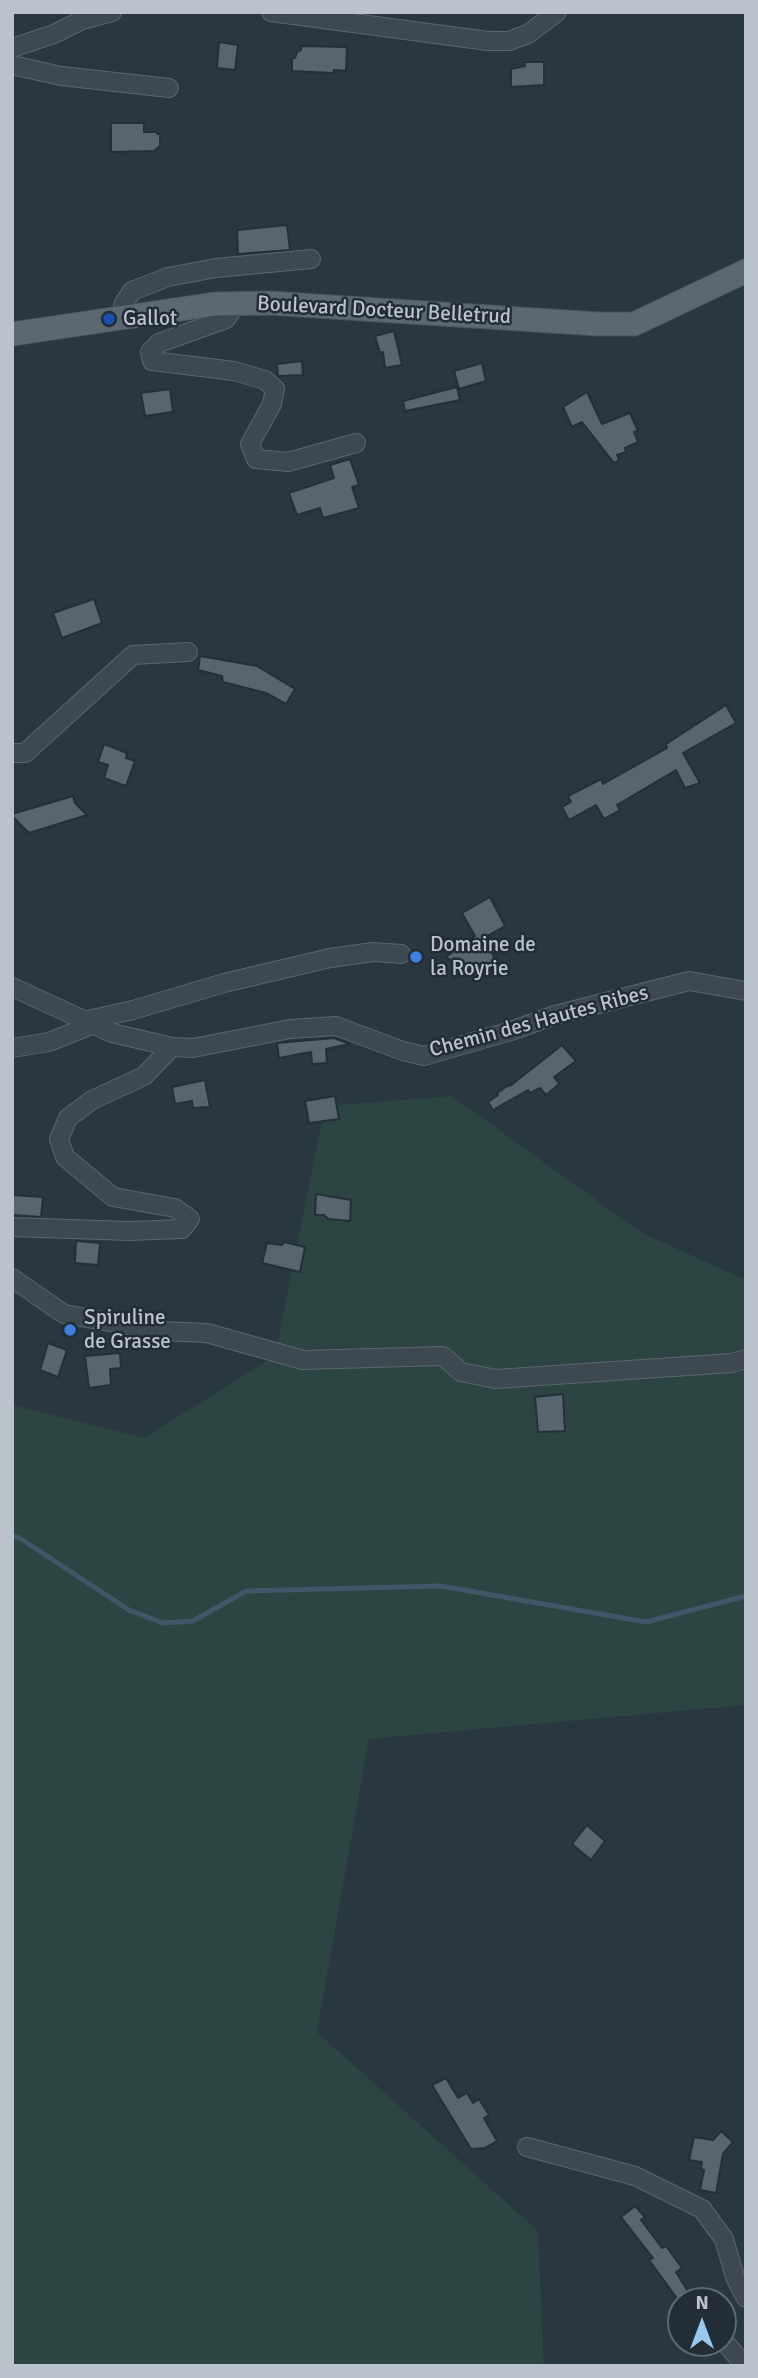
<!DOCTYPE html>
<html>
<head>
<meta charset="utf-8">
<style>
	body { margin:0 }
	#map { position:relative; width:758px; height:2378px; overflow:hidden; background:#293741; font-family:Signika,sans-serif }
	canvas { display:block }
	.frame { position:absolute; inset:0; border:14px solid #bac3cb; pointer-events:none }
	.north { position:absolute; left:667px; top:2287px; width:70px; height:70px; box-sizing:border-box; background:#222d36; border:2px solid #5f6972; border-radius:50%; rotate:0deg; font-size:19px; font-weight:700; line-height:28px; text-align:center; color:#bac3cb }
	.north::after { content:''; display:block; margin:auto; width:24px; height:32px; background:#99c8f1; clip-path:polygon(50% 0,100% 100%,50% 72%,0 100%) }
</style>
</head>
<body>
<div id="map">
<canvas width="758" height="2378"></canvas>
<div class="frame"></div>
<div class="north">N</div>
</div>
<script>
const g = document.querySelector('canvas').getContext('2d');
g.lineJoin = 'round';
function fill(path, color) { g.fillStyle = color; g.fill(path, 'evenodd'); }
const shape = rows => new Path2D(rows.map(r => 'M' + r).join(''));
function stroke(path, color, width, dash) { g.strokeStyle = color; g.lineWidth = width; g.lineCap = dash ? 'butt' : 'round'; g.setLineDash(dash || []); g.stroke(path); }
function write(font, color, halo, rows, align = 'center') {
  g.font = font + ' Signika,sans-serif'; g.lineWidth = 5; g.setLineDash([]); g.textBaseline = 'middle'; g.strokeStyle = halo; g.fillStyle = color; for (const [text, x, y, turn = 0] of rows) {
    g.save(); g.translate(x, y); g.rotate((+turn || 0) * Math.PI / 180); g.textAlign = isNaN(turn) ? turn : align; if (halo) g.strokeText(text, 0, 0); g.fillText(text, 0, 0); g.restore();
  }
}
fill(shape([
	[452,1096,642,1233,746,1280,746,1705,369,1739,317,2032,538,2231,544,2366,12,2366,12,1405,144,1438,275,1356,325,1106]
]), '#2c4442');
stroke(shape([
	[12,1535,21,1539,129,1610,163,1623,193,1621,246,1591,441,1586,646,1622,746,1596]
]), '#405769', 5);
const building = shape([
	[219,42,238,45,235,70,217,68,219,42],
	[301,46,347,47,346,71,334,70,333,73,292,71,292,58,295,58,297,52,301,50,301,46],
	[524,62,544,62,544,85,511,87,511,69,525,66,524,62],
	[111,123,144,123,144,132,157,132,157,134,160,134,160,146,154,151,111,152,111,123],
	[287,225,290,250,238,254,237,230,287,225],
	[394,331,402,365,385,368,383,352,380,353,375,336,394,331],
	[302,361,303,375,278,376,277,364,302,361],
	[482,363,486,381,459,389,454,371,482,363],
	[457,387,460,400,405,411,403,401,457,387],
	[170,389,173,412,145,416,141,393,170,389],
	[587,392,602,424,630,413,638,431,634,432,638,442,625,448,626,452,617,455,619,460,614,463,582,422,572,427,563,407,587,392],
	[350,459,359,485,352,487,359,508,323,518,320,508,297,515,289,493,334,478,330,465,350,459],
	[94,599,102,623,62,638,53,613,94,599],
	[200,656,257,666,295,689,286,704,266,693,223,682,222,676,198,670,200,656],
	[726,705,736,723,683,753,700,783,685,788,676,770,617,805,620,810,604,819,596,805,569,820,562,807,571,802,568,796,601,779,603,784,667,748,666,744,726,705],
	[104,744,127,753,126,758,135,761,126,786,104,778,108,765,98,762,104,744],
	[73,796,75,803,87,815,29,833,12,816,12,814,73,796],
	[490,897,505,926,484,938,499,966,476,977,446,957,475,936,462,913,490,897],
	[334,1038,350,1044,326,1049,327,1063,312,1064,311,1052,279,1058,277,1043,334,1038],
	[562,1045,576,1061,554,1077,559,1084,546,1095,540,1088,530,1093,528,1090,493,1110,488,1102,498,1095,497,1093,509,1085,510,1086,562,1045],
	[205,1080,210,1107,193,1108,192,1101,175,1104,172,1087,205,1080],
	[335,1096,339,1119,309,1123,305,1101,335,1096],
	[316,1194,351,1200,350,1221,328,1219,324,1215,315,1215,316,1194],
	[12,1195,43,1197,41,1217,12,1215,12,1195],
	[76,1241,100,1243,98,1265,75,1263,76,1241],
	[284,1242,305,1247,300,1272,262,1263,267,1243,282,1245,284,1242],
	[48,1343,67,1350,58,1377,40,1370,48,1343],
	[120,1353,121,1368,110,1369,111,1385,89,1388,85,1356,120,1353],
	[563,1394,565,1431,538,1432,535,1397,563,1394],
	[587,1825,605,1841,591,1860,572,1844,587,1825],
	[446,2078,458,2098,467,2093,473,2103,479,2099,489,2115,484,2118,497,2141,485,2148,471,2149,432,2085,446,2078],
	[721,2131,733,2142,723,2154,716,2193,700,2190,704,2170,701,2169,702,2162,689,2160,694,2137,713,2140,721,2131],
	[635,2206,645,2217,641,2220,662,2248,666,2246,682,2268,676,2272,694,2301,681,2301,681,2304,649,2260,653,2258,621,2217,635,2206]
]);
fill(building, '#576570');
stroke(building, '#242f38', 2);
const minor = shape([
	[271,12,488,41,509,41,528,34,557,12],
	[12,48,54,34,82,20,112,12],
	[12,65,61,76,169,88],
	[236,304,226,319,159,343,150,352,152,361,234,371,265,380,275,389,272,404,250,444,256,459,288,462,356,443],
	[124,317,123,305,132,291,168,277,216,268,311,259],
	[12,753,25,753,133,655,188,652],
	[12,987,112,1033,172,1047,193,1048,290,1029,336,1026,403,1051,424,1056,511,1031,555,1015,689,981,746,991],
	[84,1021,133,1010,224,983,330,958,373,952,401,954],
	[12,1048,49,1042,92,1025],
	[12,1227,130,1231,182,1229,190,1219,175,1208,113,1197,65,1157,59,1139,68,1118,92,1100,144,1076,172,1047],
	[12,1278,64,1314,161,1331,207,1333,303,1360,443,1356,461,1372,496,1379,732,1363,746,1359],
	[527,2147,635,2176,702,2209,724,2239,735,2277,746,2298],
	[723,2340,745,2366]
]);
const major = shape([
	[12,334,215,304,269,303,598,324,634,324,746,271]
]);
stroke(minor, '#5b666e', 20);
stroke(major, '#4a545d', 25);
stroke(minor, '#3d4851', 18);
stroke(major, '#5b6771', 23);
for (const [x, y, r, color] of [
	[109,319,7,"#1a4fb4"],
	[416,957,7,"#3f7fe0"],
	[70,1330,7,"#3f7fe0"]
]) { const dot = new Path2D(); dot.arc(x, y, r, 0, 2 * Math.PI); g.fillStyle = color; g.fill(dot); stroke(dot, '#222d36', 2.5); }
write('21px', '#bac3cb', '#222d36', [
	["Boulevard Docteur Belletrud",384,311,3],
	["Chemin des Hautes Ribes",539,1022,-15]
]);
write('21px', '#bac3cb', '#222d36', [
	["Gallot",123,319],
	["Domaine de",430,945],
	["la Royrie",430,969],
	["Spiruline",84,1318],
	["de Grasse",84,1342]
], 'left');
</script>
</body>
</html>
